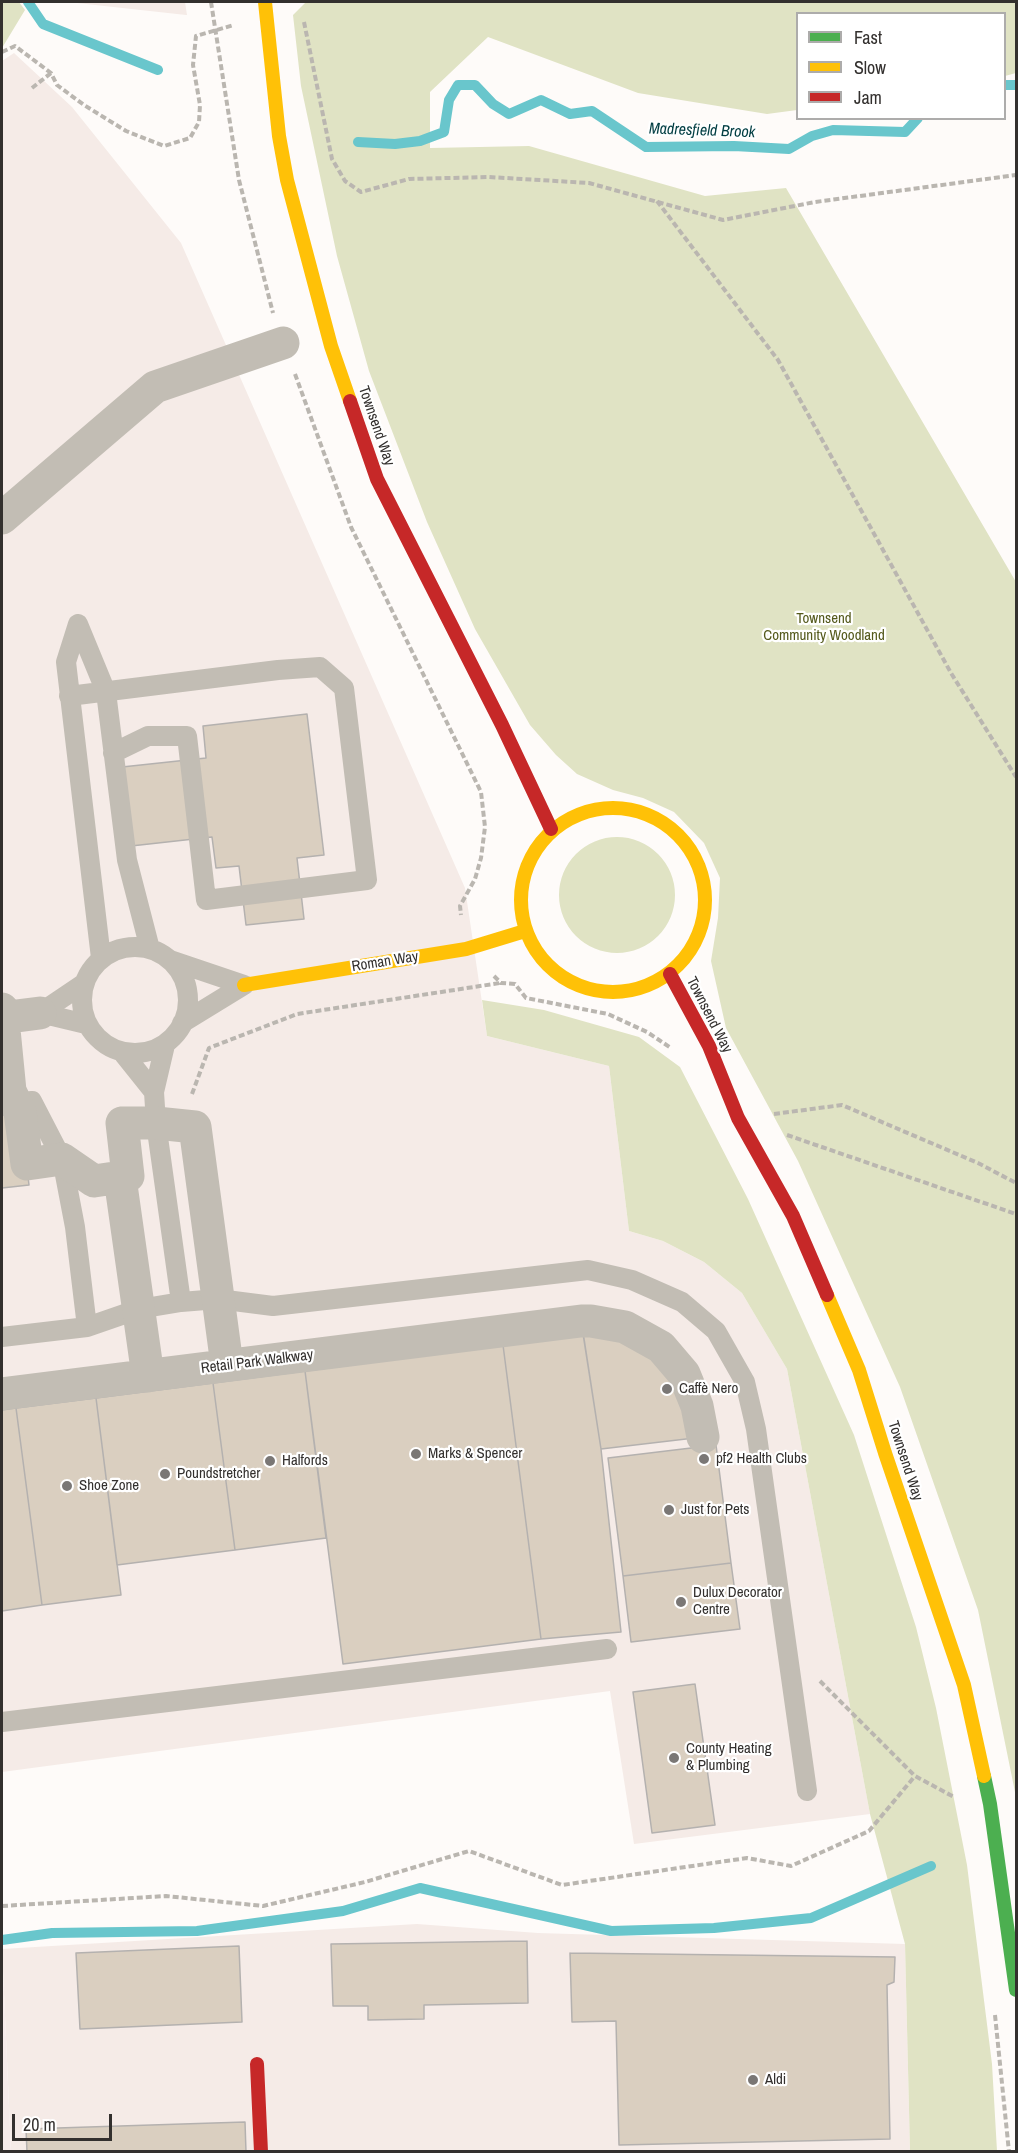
<!DOCTYPE html>
<html>
<head>
<meta charset="utf-8">
<style>
	body { margin:0 }
	#map { position:relative; width:1018px; height:2153px; overflow:hidden; background:#fefbf9; font-family:"Archivo Narrow",sans-serif }
	canvas { display:block }
	.frame { position:absolute; inset:0; border:3px solid #33302e; pointer-events:none }
	.legend { position:absolute; left:796px; top:12px; width:210px; height:108px; box-sizing:border-box; background:#fff; border:2px solid #adacab; margin:0; padding:8px 10px; list-style:none; font-size:18px; color:#33302e }
	.legend li { display:flex; align-items:center; gap:12px; height:30px }
	.legend b { width:30px; border:2px solid #adacab }
	.scale { position:absolute; left:12px; top:2114px; width:100px; height:27px; box-sizing:border-box; border:3px solid #33302e; border-top:0; padding-left:8px; font-size:18px; line-height:21px; white-space:nowrap; color:#33302e; -webkit-text-stroke:4px #fff; paint-order:stroke }
</style>
</head>
<body>
<div id="map">
<canvas width="1018" height="2153"></canvas>
<div class="frame"></div>
<ul class="legend">
<li><b style="height:8px;background:#4caf50"></b>Fast</li>
<li><b style="height:8px;background:#ffc107"></b>Slow</li>
<li><b style="height:8px;background:#c62828"></b>Jam</li>
</ul>
<div class="scale">20 m</div>
</div>
<script>
const g = document.querySelector('canvas').getContext('2d');
g.lineJoin = 'round';
function fill(path, color) { g.fillStyle = color; g.fill(path, 'evenodd'); }
const shape = rows => new Path2D(rows.map(r => 'M' + r).join(''));
function stroke(path, color, width, dash) { g.strokeStyle = color; g.lineWidth = width; g.lineCap = dash ? 'butt' : 'round'; g.setLineDash(dash || []); g.stroke(path); }
function write(font, color, halo, rows, align = 'center') {
  g.font = font + ' "Archivo Narrow",sans-serif'; g.lineWidth = 4.5; g.setLineDash([]); g.textBaseline = 'middle'; g.strokeStyle = halo; g.fillStyle = color; for (const [text, x, y, turn = 0] of rows) {
    g.save(); g.translate(x, y); g.rotate((+turn || 0) * Math.PI / 180); g.textAlign = isNaN(turn) ? turn : align; if (halo) g.strokeText(text, 0, 0); g.fillText(text, 0, 0); g.restore();
  }
}
fill(shape([
	[68,2,185,2,187,15,186,15],
	[14,53,72,107,181,243,465,888,487,1036,609,1066,629,1231,663,1241,704,1262,742,1293,787,1369,870,1814,634,1844,610,1691,2,1772,2,61],
	[417,1924,538,1933,905,1944,910,2151,11,2151,2,1949]
]), '#f5ebe7');
fill(shape([
	[2,1949,11,2151,11,2152,2,2151]
]), '#f6ebea');
fill(shape([
	[2,2,19,2,25,10,2,48],
	[306,2,1016,2,1016,73,1005,76,1004,14,798,14,797,110,767,114,638,93,488,37,430,92,430,148,529,146,705,196,786,188,1016,582,1016,1797,978,1610,900,1387,798,1161,726,1028,711,961,718,918,720,878,704,843,674,812,643,798,613,790,577,774,556,755,530,725,475,629,427,522,369,371,337,256,301,86,293,15],
	'559 895a58 58 0 1 1 116 0a58 58 0 1 1-116 0Z',
	[482,1000,544,1010,639,1037,680,1067,748,1199,854,1435,916,1627,936,1708,967,1865,992,2064,997,2151,910,2151,905,1944,870,1814,787,1369,742,1293,704,1262,663,1241,629,1231,609,1066,487,1036]
]), '#e0e3c4');
stroke(shape([
	[28,2,43,24,158,70],
	[1004,85,1016,85],
	[358,142,395,144,420,141,444,132,449,100,458,85,475,85,493,104,509,114,541,100,570,114,592,111,646,147,734,146,789,149,812,136,833,130,905,132,918,118],
	[2,1940,52,1933,197,1931,343,1911,420,1888,611,1931,714,1928,811,1918,931,1866]
]), '#69c6cc', 10);
const building = shape([
	[307,714,324,855,297,858,304,919,246,925,239,866,216,868,212,837,131,846,122,767,206,758,203,726,307,714],
	[20,1112,29,1185,2,1188,2,1115,20,1112],
	[581,1321,684,1374,703,1437,601,1449,581,1321],
	[583,1332,601,1449,621,1632,541,1639,503,1345,583,1332],
	[503,1345,541,1639,343,1664,305,1371,503,1345],
	[305,1371,326,1538,235,1550,213,1383,305,1371],
	[213,1383,235,1550,117,1565,96,1398,213,1383],
	[96,1398,121,1595,42,1605,16,1408,96,1398],
	[16,1408,42,1605,2,1611,2,1410,16,1408],
	[716,1445,731,1563,623,1576,608,1458,716,1445],
	[731,1563,740,1629,631,1642,623,1576,731,1563],
	[695,1684,715,1825,652,1833,633,1692,695,1684],
	[527,1941,528,2003,424,2005,424,2019,368,2020,368,2006,333,2006,331,1944,527,1941],
	[239,1946,242,2022,80,2029,76,1953,239,1946],
	[570,1953,895,1957,894,1982,887,1985,890,2139,619,2145,616,2021,572,2022,570,1953],
	[245,2122,246,2152,27,2152,26,2129,245,2122]
]);
fill(building, '#dacfc0');
stroke(building, '#b4b1af', 1.5);
stroke(shape([
	[211,2,239,180,273,313],
	[304,22,332,159,345,181,361,192,409,179,489,177,589,183,723,220,815,202,1016,175],
	[2,52,15,46,51,73,57,85,84,105,126,131,164,146,190,138,199,122,200,105,193,65,196,36,234,25],
	[32,88,51,73],
	[657,201,778,360,951,673,1016,777],
	[295,374,351,527,481,792,485,827,481,858,475,879,460,906,461,915],
	[494,976,501,983,515,984,526,998,608,1014,647,1032,671,1048],
	[192,1094,209,1048,297,1014,500,983],
	[774,1114,842,1105,978,1163,1016,1183],
	[787,1135,1016,1214],
	[820,1681,915,1776,954,1797],
	[2,1906,166,1896,263,1906,365,1882,469,1851,562,1885,747,1858,791,1866,869,1831,915,1776],
	[995,2015,1009,2152]
]), '#bab6b0', 4, [6, 3]);
stroke(shape([
	[78,624,66,662,101,958],
	[78,624,106,692,127,860,150,949],
	[69,696,278,670,320,667,344,688,367,880,206,900,187,736,148,736,113,753],
	'82 1000a53 53 0 1 1 106 0a53 53 0 1 1-106 0Z',
	[170,960,244,985],
	[40,1013,83,984],
	[40,1013,86,1024],
	[182,1023,244,985],
	[165,1045,154,1092,156,1123,181,1302],
	[122,1052,154,1092],
	[13,1103,32,1101,62,1159,75,1227,87,1327],
	[2,1337,87,1327,139,1309,181,1302,218,1299,273,1306,588,1270,632,1280,682,1302,716,1331,745,1382,756,1429,807,1791],
	[2,1722,607,1649]
]), '#c2bdb4', 20);
stroke(shape([
	[2,518,155,387,283,343],
	[2,1009,10,1091,20,1112,27,1164,62,1159,94,1181,128,1176,122,1123,156,1123,195,1127,227,1365],
	[2,1018,40,1013],
	[120,1178,148,1376],
	[2,1394,581,1321,591,1321,625,1327,661,1347,684,1374,697,1406,703,1437]
]), '#c2bdb4', 33);
stroke(shape([
	[984,1776,990,1804,1016,1990]
]), '#4caf50', 14);
stroke(shape([
	[265,2,279,136,287,180,331,346,350,401],
	'521 900a92 92 0 1 1 184 0a92 92 0 1 1-184 0Z',
	[244,985,466,949,525,931],
	[827,1295,859,1370,885,1453,964,1685,984,1776]
]), '#ffc107', 14);
stroke(shape([
	[350,401,377,479,502,725,551,829],
	[670,974,709,1046,738,1118,793,1216,827,1295],
	[257,2064,261,2152]
]), '#c62828', 14);
for (const [x, y, r, color] of [
	[667,1389,6,"#7a7775"],
	[416,1454,6,"#7a7775"],
	[704,1459,6,"#7a7775"],
	[270,1461,6,"#7a7775"],
	[165,1474,6,"#7a7775"],
	[67,1486,6,"#7a7775"],
	[669,1510,6,"#7a7775"],
	[681,1602,6,"#7a7775"],
	[674,1758,6,"#7a7775"],
	[753,2080,6,"#7a7775"]
]) { const dot = new Path2D(); dot.arc(x, y, r, 0, 2 * Math.PI); g.fillStyle = color; g.fill(dot); stroke(dot, '#fff', 2); }
write('15px', '#33302e', '#fff', [
	["Townsend Way",376,426,71],
	["Roman Way",385,962,-9],
	["Townsend Way",709,1015,63],
	["Retail Park Walkway",257,1362,-7],
	["Townsend Way",905,1461,72]
]);
write('15px', '#54591c', '#fff', [
	["Townsend",824,619],
	["Community Woodland",824,636]
]);
write('15px', '#33302e', '#fff', [
	["Caffè Nero",679,1389],
	["Marks & Spencer",428,1454],
	["pf2 Health Clubs",716,1459],
	["Halfords",282,1461],
	["Poundstretcher",177,1474],
	["Shoe Zone",79,1486],
	["Just for Pets",681,1510],
	["Dulux Decorator",693,1593],
	["Centre",693,1610],
	["County Heating",686,1749],
	["& Plumbing",686,1766],
	["Aldi",765,2080]
], 'left');
write('italic 16px', '#013d42', '#fff', [
	["Madresfield Brook",702,131,2]
]);
</script>
</body>
</html>
